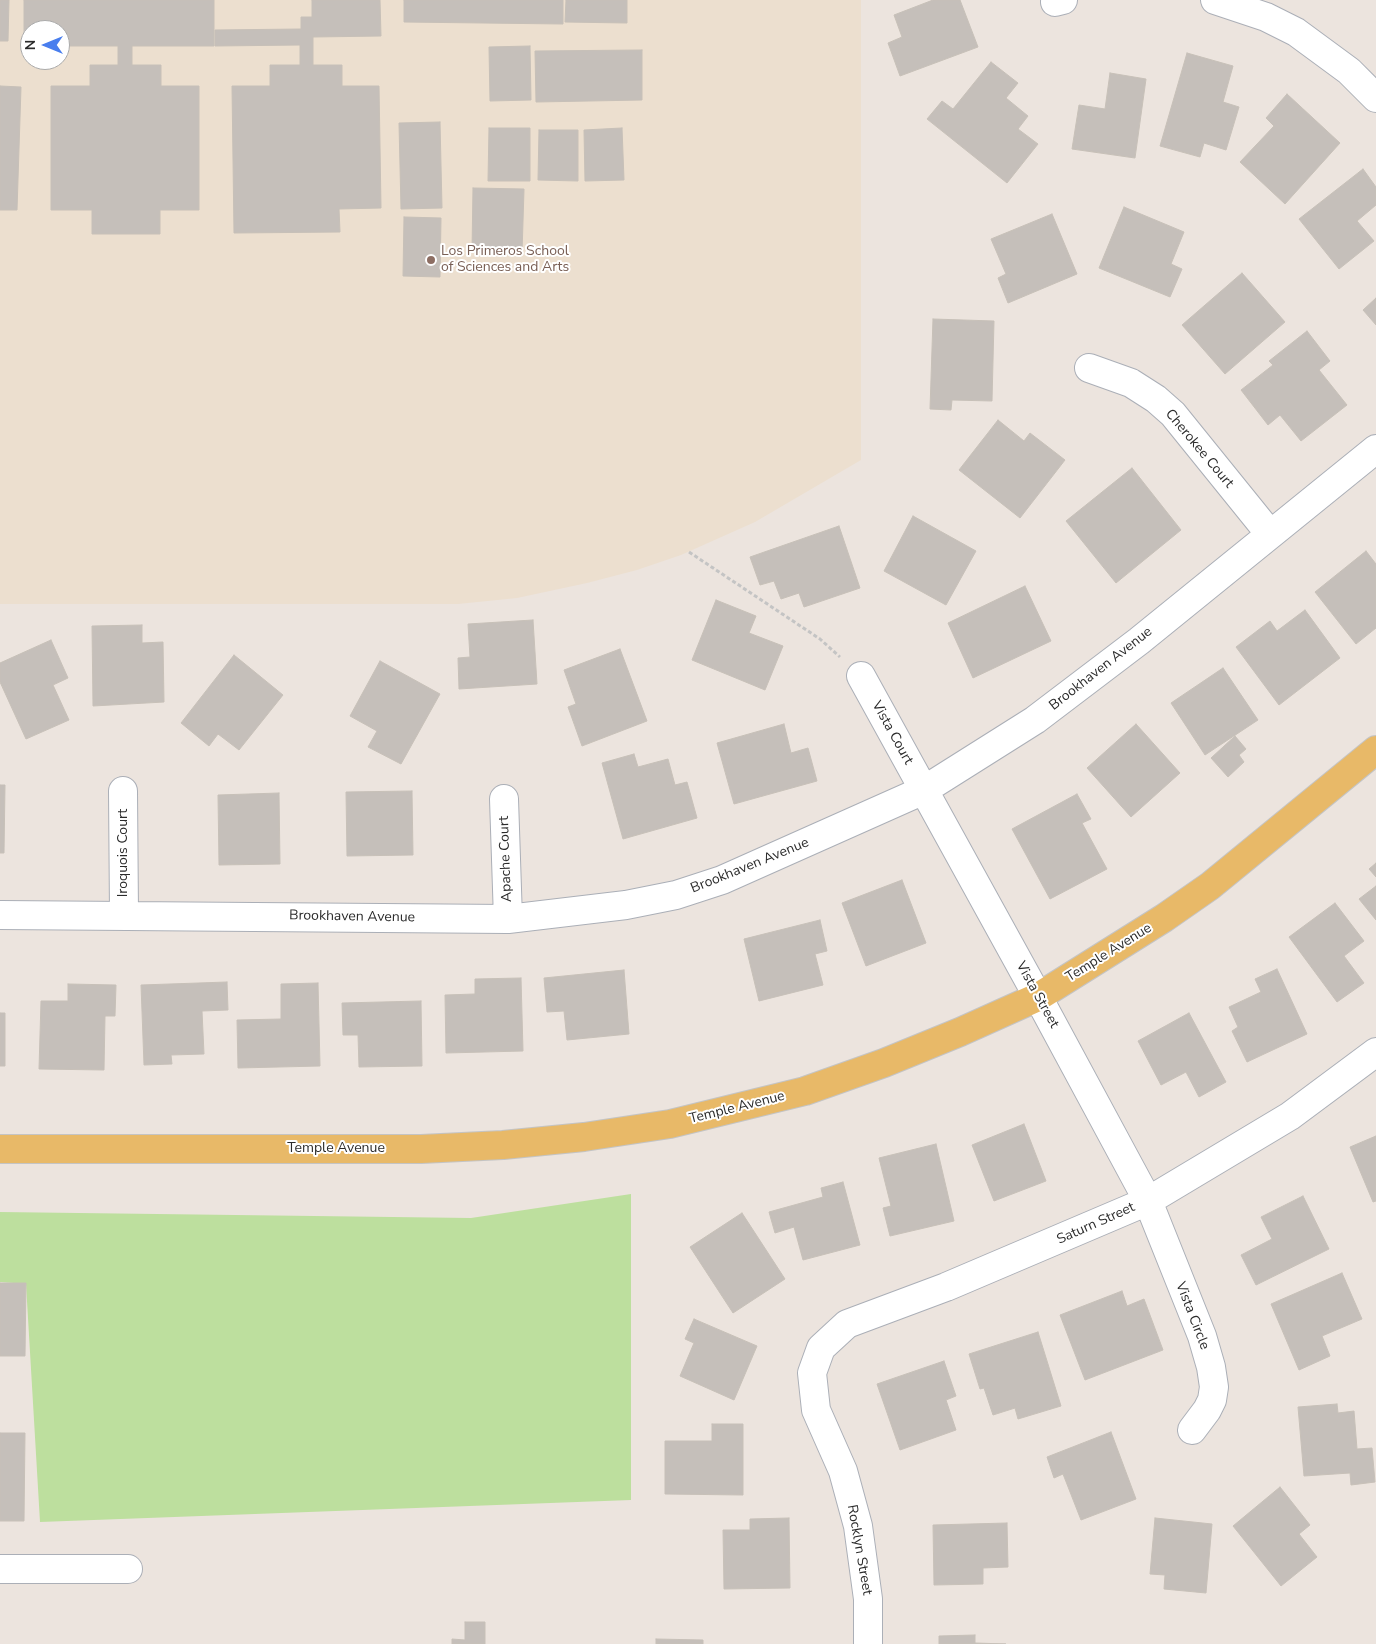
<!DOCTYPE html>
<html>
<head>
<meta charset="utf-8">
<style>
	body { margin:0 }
	#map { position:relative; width:1376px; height:1644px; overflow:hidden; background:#ece4de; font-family:"Nunito Sans",sans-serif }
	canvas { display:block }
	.north { position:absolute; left:20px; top:20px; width:50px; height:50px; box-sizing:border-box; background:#fff; border:1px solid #aaa; border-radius:50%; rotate:270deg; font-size:14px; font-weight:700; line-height:20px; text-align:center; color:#2b2b2b }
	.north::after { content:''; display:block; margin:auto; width:18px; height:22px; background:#497eee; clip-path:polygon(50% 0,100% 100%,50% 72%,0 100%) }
</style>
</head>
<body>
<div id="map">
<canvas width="1376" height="1644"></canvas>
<div class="north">N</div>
</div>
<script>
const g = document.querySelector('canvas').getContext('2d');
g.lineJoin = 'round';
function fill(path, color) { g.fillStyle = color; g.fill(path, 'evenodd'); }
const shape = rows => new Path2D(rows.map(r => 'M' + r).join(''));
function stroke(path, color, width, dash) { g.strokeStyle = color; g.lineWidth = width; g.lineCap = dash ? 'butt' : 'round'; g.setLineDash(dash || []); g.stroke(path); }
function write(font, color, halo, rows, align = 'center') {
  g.font = font + ' "Nunito Sans",sans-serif'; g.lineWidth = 4; g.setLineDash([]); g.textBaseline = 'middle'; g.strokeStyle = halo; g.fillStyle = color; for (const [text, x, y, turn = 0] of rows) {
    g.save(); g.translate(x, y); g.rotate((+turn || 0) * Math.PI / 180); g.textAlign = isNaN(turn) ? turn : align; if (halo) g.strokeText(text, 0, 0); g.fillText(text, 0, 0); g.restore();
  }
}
fill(shape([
	[0,0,861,0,861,460,755,522,681,555,637,570,587,583,517,598,458,604,0,604],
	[30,30,60,30,60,60,30,60]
]), '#ecdfcf');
fill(shape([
	[631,1194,631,1500,40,1522,26,1284,0,1282,0,1212,471,1218]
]), '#bddf9e');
const building = shape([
	[0,0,9,0,8,41,0,41,0,0],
	[24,0,214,0,214,46,132,46,132,65,161,65,161,86,199,86,199,210,160,210,160,234,92,234,92,210,51,210,51,86,90,86,90,65,118,65,118,46,60,46,60,30,30,30,30,46,24,46,24,0],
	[312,0,380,0,381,36,313,37,313,65,342,65,342,86,379,86,381,208,339,209,340,232,234,233,232,86,270,86,270,65,300,65,300,45,215,46,215,30,301,29,301,17,312,17,312,0],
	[404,0,563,0,563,24,404,22,404,0],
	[566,0,627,0,627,23,565,22,566,0],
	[933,0,960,0,978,47,900,76,888,43,902,37,894,15,933,0],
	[530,46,531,100,490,101,489,47,530,46],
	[642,50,642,100,536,102,535,51,642,50],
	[1187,53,1233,66,1223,102,1239,107,1226,150,1204,143,1200,157,1160,146,1187,53],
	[991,62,1018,83,1006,98,1028,116,1018,129,1038,144,1007,183,927,119,942,101,953,109,991,62],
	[1110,73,1146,79,1135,158,1072,149,1079,105,1105,109,1110,73],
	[0,86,21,87,17,210,0,210,0,86],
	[1287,94,1340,143,1285,204,1240,162,1274,126,1266,118,1287,94],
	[440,122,442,208,401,209,399,123,440,122],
	[489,128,530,128,530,181,488,181,489,128],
	[622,128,624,180,585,181,584,130,622,128],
	[539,130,578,130,578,181,538,180,539,130],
	[1363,169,1376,187,1376,205,1357,221,1374,241,1339,269,1299,219,1363,169],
	[473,188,524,189,522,253,472,252,473,188],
	[1124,207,1184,232,1171,264,1182,269,1170,297,1099,268,1124,207],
	[1052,214,1077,274,1008,303,998,278,1006,274,991,239,1052,214],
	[404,217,441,218,440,277,403,276,404,217],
	[1242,273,1285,322,1225,374,1182,325,1242,273],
	[1376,298,1376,325,1363,310,1376,298],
	[933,319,994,321,992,401,952,400,951,410,930,409,933,319],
	[1307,331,1330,361,1319,370,1347,405,1301,441,1280,415,1268,425,1241,390,1273,365,1269,361,1307,331],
	[998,420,1024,441,1030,433,1065,460,1020,518,959,470,998,420],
	[1132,468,1181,530,1116,583,1066,521,1132,468],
	[913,516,976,551,946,605,884,571,913,516],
	[839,526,860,588,804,607,799,593,781,599,774,581,760,585,750,557,839,526],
	[1366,551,1376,564,1376,628,1356,644,1315,592,1366,551],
	[1025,586,1051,641,973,678,948,623,1025,586],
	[716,600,756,616,749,633,783,646,765,690,692,660,716,600],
	[1305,610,1340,658,1279,705,1236,647,1270,621,1277,631,1305,610],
	[533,620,537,684,459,689,458,658,470,657,468,624,533,620],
	[142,625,142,643,163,642,164,702,93,706,92,626,142,625],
	[51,640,68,678,53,685,69,720,26,739,0,682,0,663,51,640],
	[620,649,647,721,582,746,568,707,576,704,564,670,620,649],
	[234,655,283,695,239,750,218,734,209,746,181,723,234,655],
	[380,661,440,694,401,764,368,747,377,731,350,716,380,661],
	[1223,668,1258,720,1205,755,1171,703,1223,668],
	[784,724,791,753,808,748,817,781,734,804,717,743,784,724],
	[1136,724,1180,773,1131,817,1087,768,1136,724],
	[1235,736,1246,749,1239,755,1244,762,1228,777,1211,758,1235,736],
	[634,754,638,767,668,759,675,785,687,782,697,818,623,839,602,763,634,754],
	[0,785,5,785,4,853,0,853,0,785],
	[412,791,413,855,347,856,346,792,412,791],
	[279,793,280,864,219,865,218,795,279,793],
	[1077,794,1091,819,1082,823,1107,869,1050,899,1012,829,1077,794],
	[1376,863,1376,877,1369,869,1376,863],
	[902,880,926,943,866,966,842,903,902,880],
	[1376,886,1376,920,1359,899,1376,886],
	[1335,903,1364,941,1344,956,1364,983,1337,1002,1289,937,1335,903],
	[820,920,827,951,815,954,823,985,759,1001,744,939,820,920],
	[1277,969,1307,1034,1247,1062,1232,1031,1238,1027,1229,1007,1261,992,1255,979,1277,969],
	[624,970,629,1034,567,1040,564,1011,547,1012,544,978,624,970],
	[521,978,523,1051,446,1053,445,995,475,994,475,979,521,978],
	[227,982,228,1010,202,1011,204,1054,171,1055,172,1064,144,1065,141,985,227,982],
	[318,983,320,1066,238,1068,237,1020,281,1019,281,984,318,983],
	[68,984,116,985,115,1016,105,1016,104,1070,39,1069,41,1001,68,1001,68,984],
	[421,1001,422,1066,359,1067,358,1035,343,1035,342,1003,421,1001],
	[0,1013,5,1013,5,1066,0,1066,0,1013],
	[1189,1013,1226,1082,1199,1097,1186,1072,1161,1085,1138,1041,1189,1013],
	[1024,1124,1046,1181,994,1201,972,1145,1024,1124],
	[1376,1136,1376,1201,1373,1202,1350,1147,1376,1136],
	[936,1144,954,1221,890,1236,883,1208,891,1206,879,1158,936,1144],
	[843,1182,860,1245,803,1260,794,1227,775,1233,769,1212,823,1197,821,1188,843,1182],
	[1303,1196,1329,1249,1256,1285,1241,1255,1272,1239,1261,1217,1303,1196],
	[742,1213,785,1279,733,1313,690,1247,742,1213],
	[1342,1273,1362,1319,1322,1336,1330,1356,1299,1370,1271,1304,1342,1273],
	[0,1283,26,1283,25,1356,0,1356,0,1283],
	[1122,1291,1127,1306,1144,1299,1163,1350,1085,1380,1060,1315,1122,1291],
	[694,1319,757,1346,734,1400,680,1376,694,1343,685,1339,694,1319],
	[1038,1332,1061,1406,1018,1419,1015,1408,993,1415,984,1388,980,1389,969,1354,1038,1332],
	[944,1361,956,1396,946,1400,956,1430,900,1450,877,1384,944,1361],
	[1337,1404,1338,1413,1354,1411,1357,1449,1372,1448,1375,1482,1351,1485,1350,1473,1304,1476,1298,1407,1337,1404],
	[712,1424,743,1424,743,1495,665,1494,665,1441,712,1441,712,1424],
	[1111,1432,1136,1499,1081,1520,1063,1474,1054,1478,1047,1457,1111,1432],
	[0,1433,25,1433,24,1521,0,1521,0,1433],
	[1280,1487,1310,1525,1299,1534,1317,1557,1281,1586,1233,1526,1280,1487],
	[789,1518,790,1588,724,1589,723,1530,750,1530,750,1519,789,1518],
	[1155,1518,1212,1524,1206,1593,1164,1589,1165,1575,1150,1574,1155,1518],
	[1007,1523,1008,1567,983,1568,983,1584,934,1585,933,1525,1007,1523],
	[465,1622,485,1622,485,1644,452,1644,452,1639,465,1640,465,1622],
	[975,1635,975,1643,1006,1644,939,1644,939,1636,975,1635],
	[656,1639,703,1640,703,1644,656,1644,656,1639]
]);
fill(building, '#c5bfba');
stroke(building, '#c7c0b8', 1);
const minor = shape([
	[1215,0,1266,17,1296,32,1349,71,1376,98],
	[1055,2,1063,0],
	[1089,368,1131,383,1156,399,1173,414,1270,534],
	[861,676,1038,997,1148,1201,1202,1336,1211,1367,1214,1387,1212,1400,1207,1410,1192,1430],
	[123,791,124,914],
	[504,799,508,919],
	[0,915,508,919,626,905,676,895,722,880,924,790,1035,720,1139,641,1376,449],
	[0,1569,128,1569],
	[868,1644,868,1599,858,1526,843,1471,816,1410,812,1373,821,1348,847,1324,946,1287,1148,1201,1290,1116,1376,1052]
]);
const major = shape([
	[0,1149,421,1149,503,1145,584,1137,670,1124,805,1091,884,1063,960,1032,1038,997,1164,918,1210,886,1376,750]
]);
stroke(minor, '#abafb7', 30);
stroke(major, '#c4c4c4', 30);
stroke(shape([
	[689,552,820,639,840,657]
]), '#c4c4c4', 3, [4, 2.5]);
stroke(minor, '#fff', 28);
stroke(major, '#e8b968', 28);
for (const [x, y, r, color] of [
	[431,260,5,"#8d6e63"]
]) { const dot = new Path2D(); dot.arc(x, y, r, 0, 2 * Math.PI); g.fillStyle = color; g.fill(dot); stroke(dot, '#fff', 2); }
write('14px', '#785e54', '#fff', [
	["Los Primeros School",441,252],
	["of Sciences and Arts",441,268]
], 'left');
write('14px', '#2b2b2b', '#fff', [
	["Cherokee Court",1199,449,50],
	["Brookhaven Avenue",1101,669,-38],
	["Vista Court",892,733,61],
	["Iroquois Court",124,853,-90],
	["Apache Court",506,859,-92],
	["Brookhaven Avenue",750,866,-22],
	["Brookhaven Avenue",352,917,1],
	["Temple Avenue",1109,953,-32],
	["Vista Street",1037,995,61],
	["Temple Avenue",737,1108,-14],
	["Temple Avenue",336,1149],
	["Saturn Street",1096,1224,-24],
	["Vista Circle",1192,1316,69],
	["Rocklyn Street",859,1550,80]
]);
</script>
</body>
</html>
